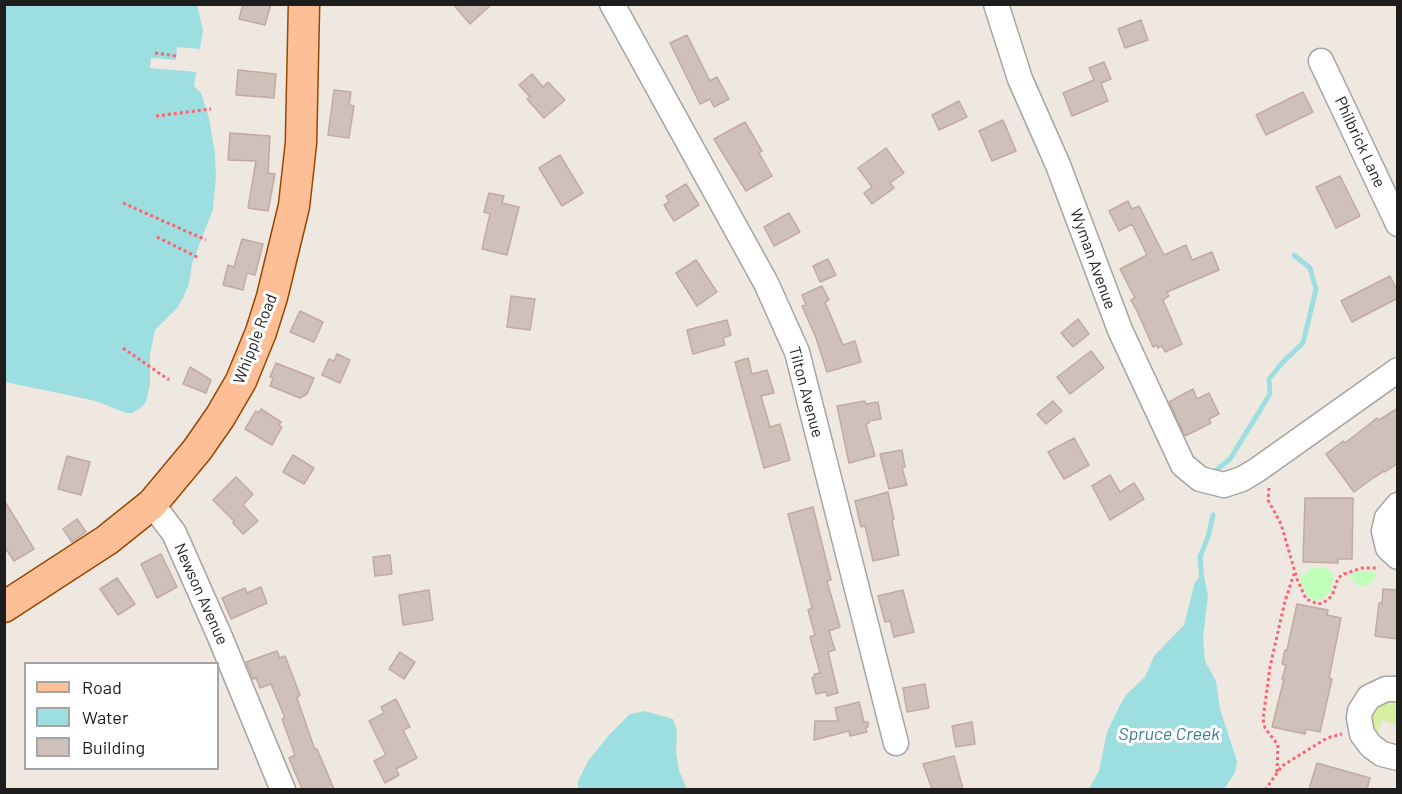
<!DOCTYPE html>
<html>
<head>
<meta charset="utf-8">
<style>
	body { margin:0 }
	#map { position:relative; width:1402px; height:794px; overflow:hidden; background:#efe8e1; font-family:Barlow,sans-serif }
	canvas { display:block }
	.frame { position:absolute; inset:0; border:6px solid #1d1d1d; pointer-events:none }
	.legend { position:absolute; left:24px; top:662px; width:195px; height:108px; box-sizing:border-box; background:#fff; border:2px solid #a5a5a5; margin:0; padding:8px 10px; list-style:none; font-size:18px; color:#1d1d1d }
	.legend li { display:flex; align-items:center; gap:12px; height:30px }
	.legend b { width:30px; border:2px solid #a5a5a5 }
</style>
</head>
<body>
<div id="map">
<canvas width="1402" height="794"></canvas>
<div class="frame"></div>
<ul class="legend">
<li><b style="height:8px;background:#ffbf96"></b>Road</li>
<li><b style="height:16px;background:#9ddfe1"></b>Water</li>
<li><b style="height:16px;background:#cfc0ba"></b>Building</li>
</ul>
</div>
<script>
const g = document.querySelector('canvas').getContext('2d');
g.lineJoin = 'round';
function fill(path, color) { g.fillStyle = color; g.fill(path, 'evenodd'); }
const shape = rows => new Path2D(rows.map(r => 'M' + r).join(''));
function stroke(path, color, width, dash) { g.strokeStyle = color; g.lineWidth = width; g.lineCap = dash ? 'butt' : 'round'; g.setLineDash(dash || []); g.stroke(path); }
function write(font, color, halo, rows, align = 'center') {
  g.font = font + ' Barlow,sans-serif'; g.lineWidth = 6; g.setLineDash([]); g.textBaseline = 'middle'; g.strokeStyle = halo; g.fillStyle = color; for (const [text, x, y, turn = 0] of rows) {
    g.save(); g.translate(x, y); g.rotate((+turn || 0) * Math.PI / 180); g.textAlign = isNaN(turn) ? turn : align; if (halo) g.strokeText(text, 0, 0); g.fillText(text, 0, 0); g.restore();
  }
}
fill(shape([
	[1387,700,1397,700,1397,725,1382,720,1377,735,1372,727,1371,714,1375,707]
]), '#d6efa2');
fill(shape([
	[1317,567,1328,569,1335,575,1330,592,1321,600,1315,601,1307,595,1299,579,1310,569],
	[1358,571,1376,572,1376,576,1367,586,1359,586,1348,576]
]), '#c0ffb9');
fill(shape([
	[5,5,197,5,203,30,194,86,201,93,209,118,215,153,216,176,213,209,192,264,189,284,183,298,177,308,155,330,150,354,150,384,146,402,141,408,132,413,126,413,96,401,5,382],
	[1204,576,1208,595,1203,638,1205,661,1216,681,1220,709,1237,761,1235,773,1224,789,1089,789,1099,771,1107,732,1119,707,1126,695,1145,677,1154,656,1184,625,1195,582,1199,578],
	[645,711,673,719,677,731,676,752,679,771,687,789,578,789,578,781,588,761,609,735,630,714]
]), '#9ddfe1');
fill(shape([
	[177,47,200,49,197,84,197,72,150,68,151,58,176,60]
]), '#efe8e1');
stroke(shape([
	[1214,472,1230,459,1270,394,1269,379,1283,362,1303,343,1316,289,1310,268,1294,255],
	[1202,583,1200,557,1208,537,1213,515]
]), '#9ddfe1', 5);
const building = shape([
	[243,4,271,4,265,25,239,19,243,4],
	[453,4,492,4,470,24,453,4],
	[1141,20,1148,40,1125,48,1118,29,1141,20],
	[687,35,710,81,717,77,729,99,714,107,710,99,700,104,670,43,687,35],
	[1104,62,1111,79,1101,83,1108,101,1072,116,1063,93,1094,80,1089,68,1104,62],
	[238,70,276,74,274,98,236,95,238,70],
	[532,74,543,87,548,82,565,100,544,118,527,99,530,97,519,85,532,74],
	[334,90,351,92,349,105,354,106,349,138,328,135,334,90],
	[1303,92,1313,112,1266,135,1256,115,1303,92],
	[959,101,967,117,939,130,932,115,959,101],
	[1003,120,1016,151,992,161,979,131,1003,120],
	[745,122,762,151,759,153,772,176,746,191,714,139,745,122],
	[230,133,270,136,268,173,275,174,268,211,248,208,256,161,228,160,230,133],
	[886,148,904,173,890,183,894,188,872,204,864,193,872,187,858,168,886,148],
	[560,155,583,193,562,206,539,168,560,155],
	[1340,176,1360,216,1336,228,1316,187,1340,176],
	[686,184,699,205,674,221,664,205,669,202,666,196,686,184],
	[489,193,504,196,502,203,519,207,507,255,482,249,490,214,484,212,489,193],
	[1128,201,1132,209,1139,206,1164,255,1186,245,1192,260,1212,252,1219,270,1167,292,1169,296,1163,300,1182,344,1165,352,1162,346,1158,348,1157,345,1153,347,1138,313,1131,300,1135,298,1120,269,1147,255,1132,224,1119,231,1109,211,1128,201],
	[789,213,800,232,774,246,764,227,789,213],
	[242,239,263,244,255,275,247,273,243,290,223,285,228,265,234,267,242,239],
	[828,259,836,275,820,282,813,266,828,259],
	[696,260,717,292,697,306,676,273,696,260],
	[1390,276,1398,292,1398,298,1352,322,1341,301,1390,276],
	[822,286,829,300,825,302,843,345,855,341,861,362,827,372,816,338,802,306,806,305,802,295,822,286],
	[511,296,535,299,530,330,507,327,511,296],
	[300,311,323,322,314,342,290,332,300,311],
	[1078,319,1089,334,1073,347,1061,333,1078,319],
	[727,320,731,335,723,338,725,345,693,354,687,330,727,320],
	[1091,351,1104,368,1070,394,1057,377,1091,351],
	[337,354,350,360,340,383,322,375,329,359,334,361,337,354],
	[748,358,752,374,767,370,774,393,761,396,770,427,780,424,790,460,764,468,735,362,748,358],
	[276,363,314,378,307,394,300,398,270,386,273,378,270,377,276,363],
	[190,367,211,380,206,393,183,384,190,367],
	[1193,389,1197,399,1209,393,1219,414,1209,419,1211,423,1185,436,1169,402,1193,389],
	[865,401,866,404,878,402,881,419,869,421,869,423,866,424,875,456,849,463,837,406,865,401],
	[1053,401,1062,411,1046,424,1037,414,1053,401],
	[1398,408,1398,463,1385,472,1384,471,1373,478,1354,492,1326,454,1343,441,1345,443,1377,418,1379,420,1398,408],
	[261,409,281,422,279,425,282,427,272,445,245,429,256,411,259,413,261,409],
	[1074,438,1089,465,1064,479,1048,452,1074,438],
	[902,450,905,467,902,468,907,485,889,489,880,454,902,450],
	[293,455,314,468,304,484,283,472,293,455],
	[67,456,90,462,81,495,58,489,67,456],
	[1110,475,1120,492,1134,483,1144,499,1110,520,1092,486,1110,475],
	[236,477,253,494,243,505,258,521,243,534,233,523,234,521,213,500,236,477],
	[888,492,894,519,892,520,899,555,873,561,865,526,861,527,855,501,888,492],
	[1305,498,1353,498,1352,559,1338,559,1338,563,1303,562,1305,498],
	[4,500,34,549,14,561,4,546,4,500],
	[813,507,831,580,827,581,840,627,829,631,835,650,828,652,838,693,827,696,826,692,816,694,812,678,815,677,814,674,820,673,810,637,815,635,808,610,812,608,788,514,813,507],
	[77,519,86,532,72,542,63,529,77,519],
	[161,554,177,587,157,598,141,564,161,554],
	[390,555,392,574,375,576,373,557,390,555],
	[117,578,135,604,118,615,100,589,117,578],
	[261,587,267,603,231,619,222,598,245,588,247,593,261,587],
	[1383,589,1398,590,1398,639,1375,636,1379,603,1382,603,1383,589],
	[429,590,433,620,403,625,399,595,429,590],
	[903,590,914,632,894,637,890,621,885,622,878,596,903,590],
	[1297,604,1328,610,1327,615,1341,618,1329,678,1332,679,1320,732,1306,729,1305,734,1272,727,1284,679,1282,679,1286,665,1282,664,1285,650,1287,650,1297,604],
	[277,651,280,658,285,656,300,695,297,698,315,750,317,749,334,789,302,789,289,758,295,755,282,719,285,718,271,684,260,688,256,678,253,679,246,662,277,651],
	[400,652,415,662,404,679,389,669,400,652],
	[925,684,929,708,907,712,903,688,925,684],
	[396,699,410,727,403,730,417,758,396,769,399,775,385,783,374,761,386,755,369,721,384,713,381,707,396,699],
	[859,702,864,722,868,722,868,727,865,727,867,732,850,736,849,731,814,740,815,721,838,721,835,708,859,702],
	[972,722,975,744,956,747,952,726,972,722],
	[954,756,963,789,932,789,923,764,954,756],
	[1317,763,1370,778,1367,789,1309,789,1317,763]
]);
fill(building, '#cfc0ba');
stroke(building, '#c2aaa2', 1.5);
const minor = shape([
	[612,4,766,283,797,352,896,743],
	[996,4,1020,79,1058,165,1120,330,1183,465,1200,479,1224,485,1242,479,1257,470,1398,370],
	[1321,61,1398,224],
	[152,504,174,533,220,637,283,790],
	[1398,505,1387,518,1384,531,1388,548,1398,557],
	[1398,689,1386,689,1369,697,1360,711,1359,718,1362,734,1371,746,1382,754,1398,758]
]);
const major = shape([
	[4,607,107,540,152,504,197,450,220,417,241,381,261,332,272,297,294,206,301,143,304,4]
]);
stroke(minor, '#a4a4a4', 27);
stroke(major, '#954800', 33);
stroke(shape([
	[155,53,176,56],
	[156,116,211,109],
	[123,203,206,240],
	[157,237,199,258],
	[123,348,169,380],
	[1269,488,1268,500,1281,524,1297,579,1306,599,1318,604,1323,603,1332,596,1338,578,1344,574,1362,568,1379,568],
	[1277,772,1278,745,1265,728,1263,719,1270,667,1285,601,1294,574],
	[1265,790,1282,766,1327,738,1342,734]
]), '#ff626f', 3, [3, 3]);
stroke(minor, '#fff', 24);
stroke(major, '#ffbf96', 30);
write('16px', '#1d1d1d', '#fff', [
	["Philbrick Lane",1360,142,65],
	["Wyman Avenue",1093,259,70],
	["Whipple Road",255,339,-69],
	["Tilton Avenue",806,392,75],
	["Newson Avenue",201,594,66]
]);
write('italic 18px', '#397d9c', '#fff', [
	["Spruce Creek",1169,734]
]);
</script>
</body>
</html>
